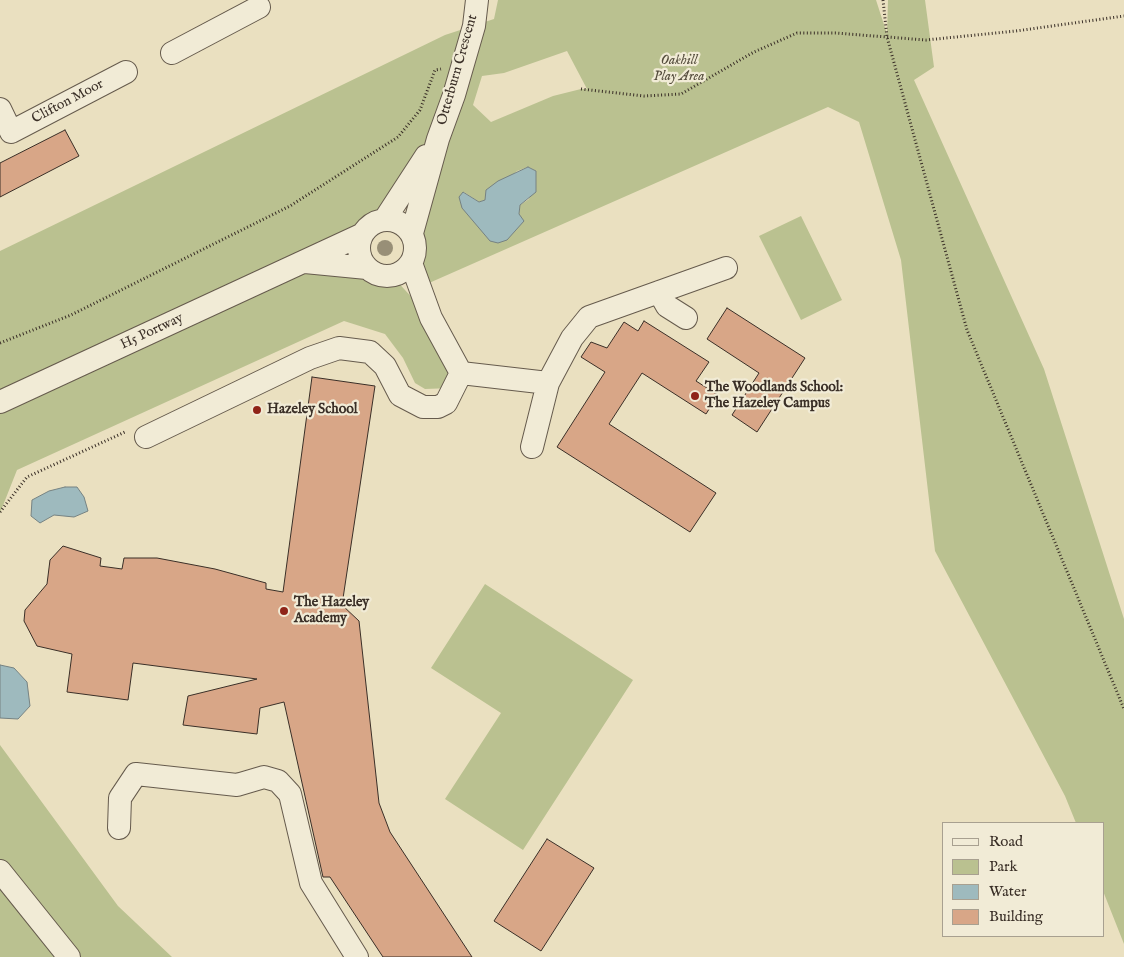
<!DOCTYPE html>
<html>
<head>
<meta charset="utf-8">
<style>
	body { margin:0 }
	#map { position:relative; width:1124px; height:957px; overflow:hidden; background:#eae0c0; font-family:"IM FELL English",serif }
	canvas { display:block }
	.legend { position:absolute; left:942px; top:822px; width:162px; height:115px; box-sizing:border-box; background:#f1ebd6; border:1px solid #a8a090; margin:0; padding:6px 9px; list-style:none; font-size:15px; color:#3a2f27 }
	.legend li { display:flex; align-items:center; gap:10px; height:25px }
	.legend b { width:25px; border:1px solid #a8a090 }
</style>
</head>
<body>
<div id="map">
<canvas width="1124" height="957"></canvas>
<ul class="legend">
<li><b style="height:6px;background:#f1ebd6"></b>Road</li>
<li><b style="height:14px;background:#bac190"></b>Park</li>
<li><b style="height:14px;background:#9ebabe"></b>Water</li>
<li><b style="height:14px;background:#d8a687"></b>Building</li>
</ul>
</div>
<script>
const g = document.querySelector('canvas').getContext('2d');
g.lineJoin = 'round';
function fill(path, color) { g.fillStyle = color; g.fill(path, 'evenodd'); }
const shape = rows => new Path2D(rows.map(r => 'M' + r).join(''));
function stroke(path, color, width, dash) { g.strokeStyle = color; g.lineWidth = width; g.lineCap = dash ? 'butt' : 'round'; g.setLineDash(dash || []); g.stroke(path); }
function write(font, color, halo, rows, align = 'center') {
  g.font = font + ' "IM FELL English",serif'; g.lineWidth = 4.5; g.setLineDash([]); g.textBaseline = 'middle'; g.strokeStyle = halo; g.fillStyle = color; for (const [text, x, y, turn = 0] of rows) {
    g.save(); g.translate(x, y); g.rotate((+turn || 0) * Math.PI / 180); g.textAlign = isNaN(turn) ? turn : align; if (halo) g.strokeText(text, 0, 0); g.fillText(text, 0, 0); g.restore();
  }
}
fill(shape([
	[498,0,876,0,887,34,888,0,925,0,934,67,914,80,1044,369,1124,619,1124,944,1103,891,1103,823,1076,823,1065,796,935,551,901,260,859,122,828,107,420,287,414,256,415,240,437,141,375,222,305,262,367,268,378,275,392,276,431,318,461,373,452,388,425,389,415,383,403,358,385,334,344,321,17,470,0,513,0,251,445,35,494,19],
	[567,51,587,89,581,89,553,96,491,122,473,105,482,76,504,73],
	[528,167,536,171,529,199,520,205,519,214,462,208,464,192,479,202,485,200,517,171],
	[801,216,842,300,801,320,759,236],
	[485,584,633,680,523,850,445,799,501,713,431,668],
	[0,745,118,906,172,957,0,957]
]), '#bac190');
const water = shape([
	[528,167,536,171,536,192,520,205,519,214,524,221,507,240,498,243,490,241,462,208,459,197,463,192,479,202,485,200,486,190,498,181,528,167],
	[65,487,77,487,84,497,88,511,74,517,54,515,40,523,31,516,32,500,49,491,65,487],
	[0,665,14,668,27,682,30,706,18,719,0,718,0,665]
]);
fill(water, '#9ebabe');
stroke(water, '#768282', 1);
const building = shape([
	[65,130,79,156,0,197,0,163,65,130],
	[727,308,805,358,757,432,732,415,759,373,707,339,727,308],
	[644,321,709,362,696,381,718,395,706,414,642,373,609,424,716,493,690,532,557,447,605,372,581,357,591,342,607,348,624,322,638,331,644,321],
	[312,377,375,386,342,605,359,621,379,803,390,832,472,957,383,957,330,877,323,877,284,702,260,708,257,734,183,725,188,696,257,679,133,663,128,700,67,692,72,654,37,646,24,621,25,610,47,584,50,560,63,546,101,558,100,566,122,569,124,558,157,558,215,569,266,583,266,589,283,592,312,377],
	[547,839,594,868,541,951,494,921,547,839]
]);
fill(building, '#d8a687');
stroke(building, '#3a2f27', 1);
const minor = shape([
	[172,53,259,7],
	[0,109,11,132,126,72],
	[385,219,426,156],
	'359 248a28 28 0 1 1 56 0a28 28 0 1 1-56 0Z',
	[412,233,438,139,454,95,474,26,477,0],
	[305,262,367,268],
	[659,292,667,306,686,318],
	[461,373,548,383,532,447],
	[548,383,572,338,589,317,726,268],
	[0,402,361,235],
	[146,437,310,358,339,348,370,352,385,366,400,395,423,407,438,407,446,403,461,373,431,318,411,263],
	[119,828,120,798,136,774,237,785,264,777,278,781,290,794,311,883,357,957],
	[0,871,69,957]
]);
stroke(minor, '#665b4d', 24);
stroke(shape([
	[883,0,887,37,967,330,1124,709],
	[581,89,644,96,681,94,754,52,797,33,835,33,926,40,1016,31,1124,16],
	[0,343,71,315,290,206,398,137,420,110,435,70,441,69],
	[0,512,27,477,125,432]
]), '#3a2f27', 3, [1, 2.5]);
stroke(minor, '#f1ebd6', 22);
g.fillStyle = '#988f77';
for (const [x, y] of [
	[385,248]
]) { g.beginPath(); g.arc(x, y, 8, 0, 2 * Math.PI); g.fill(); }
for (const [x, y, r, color] of [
	[695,396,5,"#8f2418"],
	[257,410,5,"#8f2418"],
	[284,611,5,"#8f2418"]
]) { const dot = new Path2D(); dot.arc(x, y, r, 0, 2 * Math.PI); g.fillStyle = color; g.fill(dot); stroke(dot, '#f1ebd6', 2); }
write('italic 14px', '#544c3c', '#f1ebd6', [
	["Oakhill",679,61],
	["Play Area",679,77]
]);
write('14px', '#3a2f27', '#f1ebd6', [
	["Otterburn Crescent",458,70,-74],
	["Clifton Moor",68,102,-28],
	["H5 Portway",152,332,-25]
]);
write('bold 14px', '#3a2f27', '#f1ebd6', [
	["The Woodlands School:",705,388],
	["The Hazeley Campus",705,404],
	["Hazeley School",267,410],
	["The Hazeley",294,603],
	["Academy",294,619]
], 'left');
</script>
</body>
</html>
